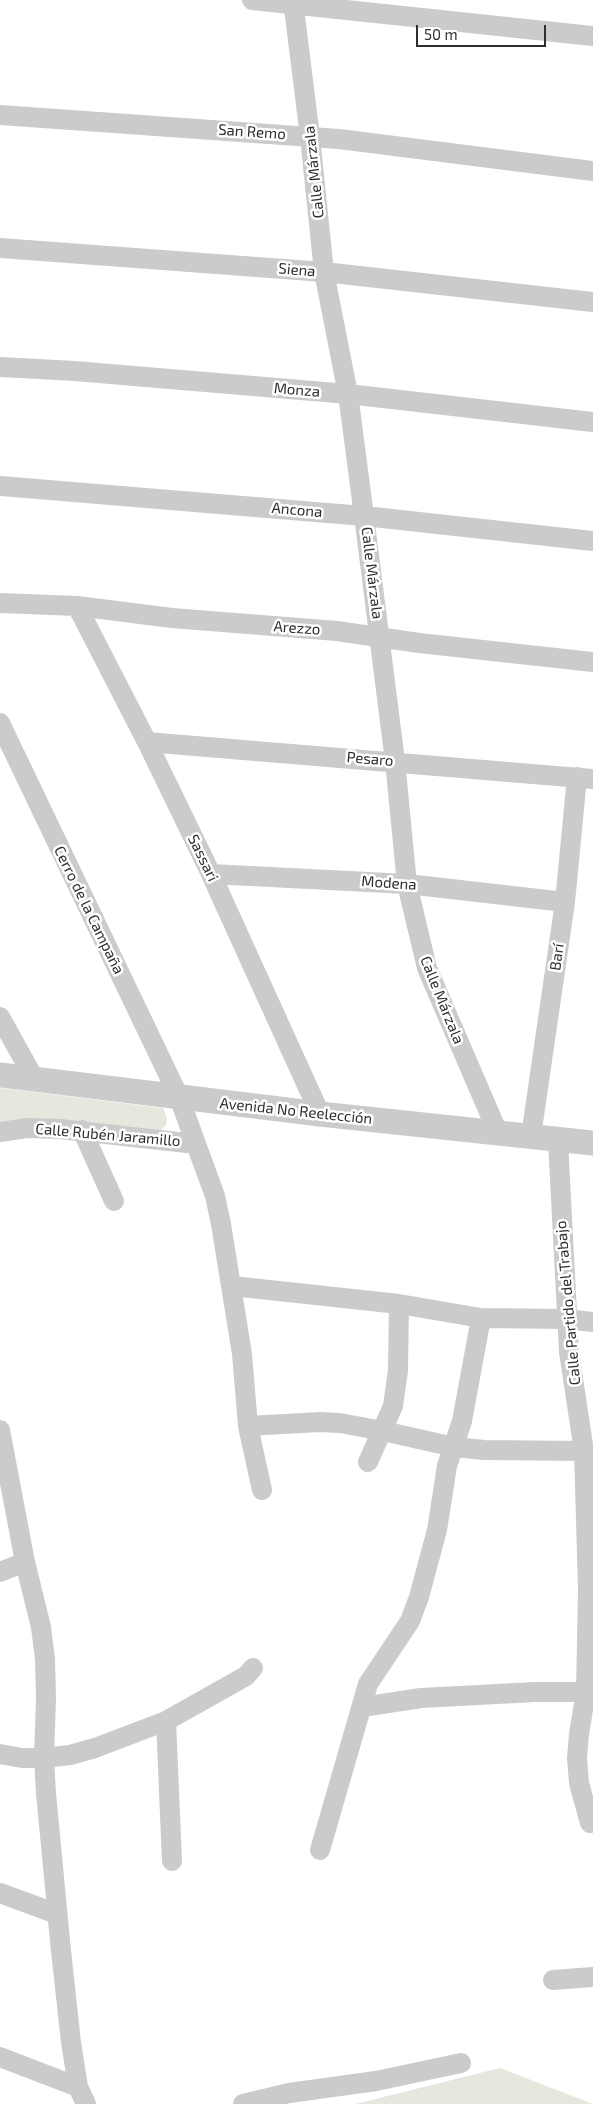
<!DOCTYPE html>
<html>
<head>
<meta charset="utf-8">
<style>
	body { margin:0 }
	#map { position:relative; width:593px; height:2104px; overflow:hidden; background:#fff; font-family:"Exo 2",sans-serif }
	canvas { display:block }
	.scale { position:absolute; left:416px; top:25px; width:130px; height:22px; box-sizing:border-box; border:2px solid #2e2e2e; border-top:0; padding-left:6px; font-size:15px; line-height:18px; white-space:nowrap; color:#2e2e2e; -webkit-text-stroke:4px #fff; paint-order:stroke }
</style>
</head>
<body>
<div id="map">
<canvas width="593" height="2104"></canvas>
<div class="scale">50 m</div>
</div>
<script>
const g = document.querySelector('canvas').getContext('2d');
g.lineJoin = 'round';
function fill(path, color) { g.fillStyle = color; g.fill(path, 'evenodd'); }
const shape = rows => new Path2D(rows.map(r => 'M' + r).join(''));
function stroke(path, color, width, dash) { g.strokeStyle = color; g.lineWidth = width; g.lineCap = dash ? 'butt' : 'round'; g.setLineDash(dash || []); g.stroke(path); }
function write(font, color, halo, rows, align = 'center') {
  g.font = font + ' "Exo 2",sans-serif'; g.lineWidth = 5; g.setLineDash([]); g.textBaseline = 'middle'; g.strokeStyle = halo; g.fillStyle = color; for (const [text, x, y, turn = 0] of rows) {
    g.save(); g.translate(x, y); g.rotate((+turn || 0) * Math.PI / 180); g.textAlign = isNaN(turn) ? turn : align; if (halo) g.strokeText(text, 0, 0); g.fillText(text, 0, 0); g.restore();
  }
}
fill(shape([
	[0,1088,163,1108,167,1117,166,1125,160,1132,0,1124],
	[500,2068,593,2104,355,2104]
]), '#e5e9dd');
stroke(shape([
	[252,0,593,36],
	[293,0,310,137,324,272,348,394,364,516,395,761,407,884,427,968,498,1133],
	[0,115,339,139,593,171],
	[0,248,324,272,593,302],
	[0,367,75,371,348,394,593,422],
	[0,486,364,516,593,541],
	[0,603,77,606,172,618,337,631,419,643,593,662],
	[77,606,147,742,211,874,320,1114],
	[0,723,179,1097,196,1144,60,1129,27,1128,0,1132],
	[147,742,593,779],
	[211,874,407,884,565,902],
	[0,1017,35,1080],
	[82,1130,114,1201],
	[531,1136,565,902,577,777],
	[558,1140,569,1352,584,1451,588,1589,586,1692,579,1734,577,1758,579,1783,590,1823],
	[196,1144,215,1196,221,1224,242,1354,248,1426,262,1490],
	[232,1286,399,1304,481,1318,566,1319,593,1322],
	[248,1426,320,1422,340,1423,383,1431,454,1447,484,1450,584,1451],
	[0,1430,25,1562,41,1627,45,1659,46,1698,44,1758,46,1793,61,1951,71,2042,78,2087],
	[368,1462,393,1406,398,1370,399,1304],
	[0,1572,25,1562],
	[362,1707,421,1698,535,1692,586,1692],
	[166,1721,172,1861],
	[0,1754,22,1758,44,1758,70,1755,95,1748,166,1721,246,1676,253,1668],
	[320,1850,368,1684,410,1621,419,1597,437,1530,447,1466,462,1421,481,1318],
	[0,1893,57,1914],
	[553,1980,593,1977],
	[0,2057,78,2087,86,2104],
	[243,2104,289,2093,376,2081,461,2063]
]), '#cbcbcb', 20);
stroke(shape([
	[0,1075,320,1114,593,1143]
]), '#cbcbcb', 25);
write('15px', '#2e2e2e', '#fff', [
	["San Remo",252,132,4],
	["Calle Márzala",314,172,-96],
	["Siena",297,270,5],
	["Monza",297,390,5],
	["Ancona",297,510,5],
	["Calle Márzala",372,573,83],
	["Arezzo",297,628,4],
	["Pesaro",370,759,5],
	["Sassari",203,858,64],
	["Modena",389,883,4],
	["Cerro de la Campaña",89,910,64],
	["Barí",557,957,-82],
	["Calle Márzala",442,1000,68],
	["Avenida No Reelección",296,1111,6],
	["Calle Rubén Jaramillo",108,1135,5],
	["Calle Partido del Trabajo",568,1303,-95]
]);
</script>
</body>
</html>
